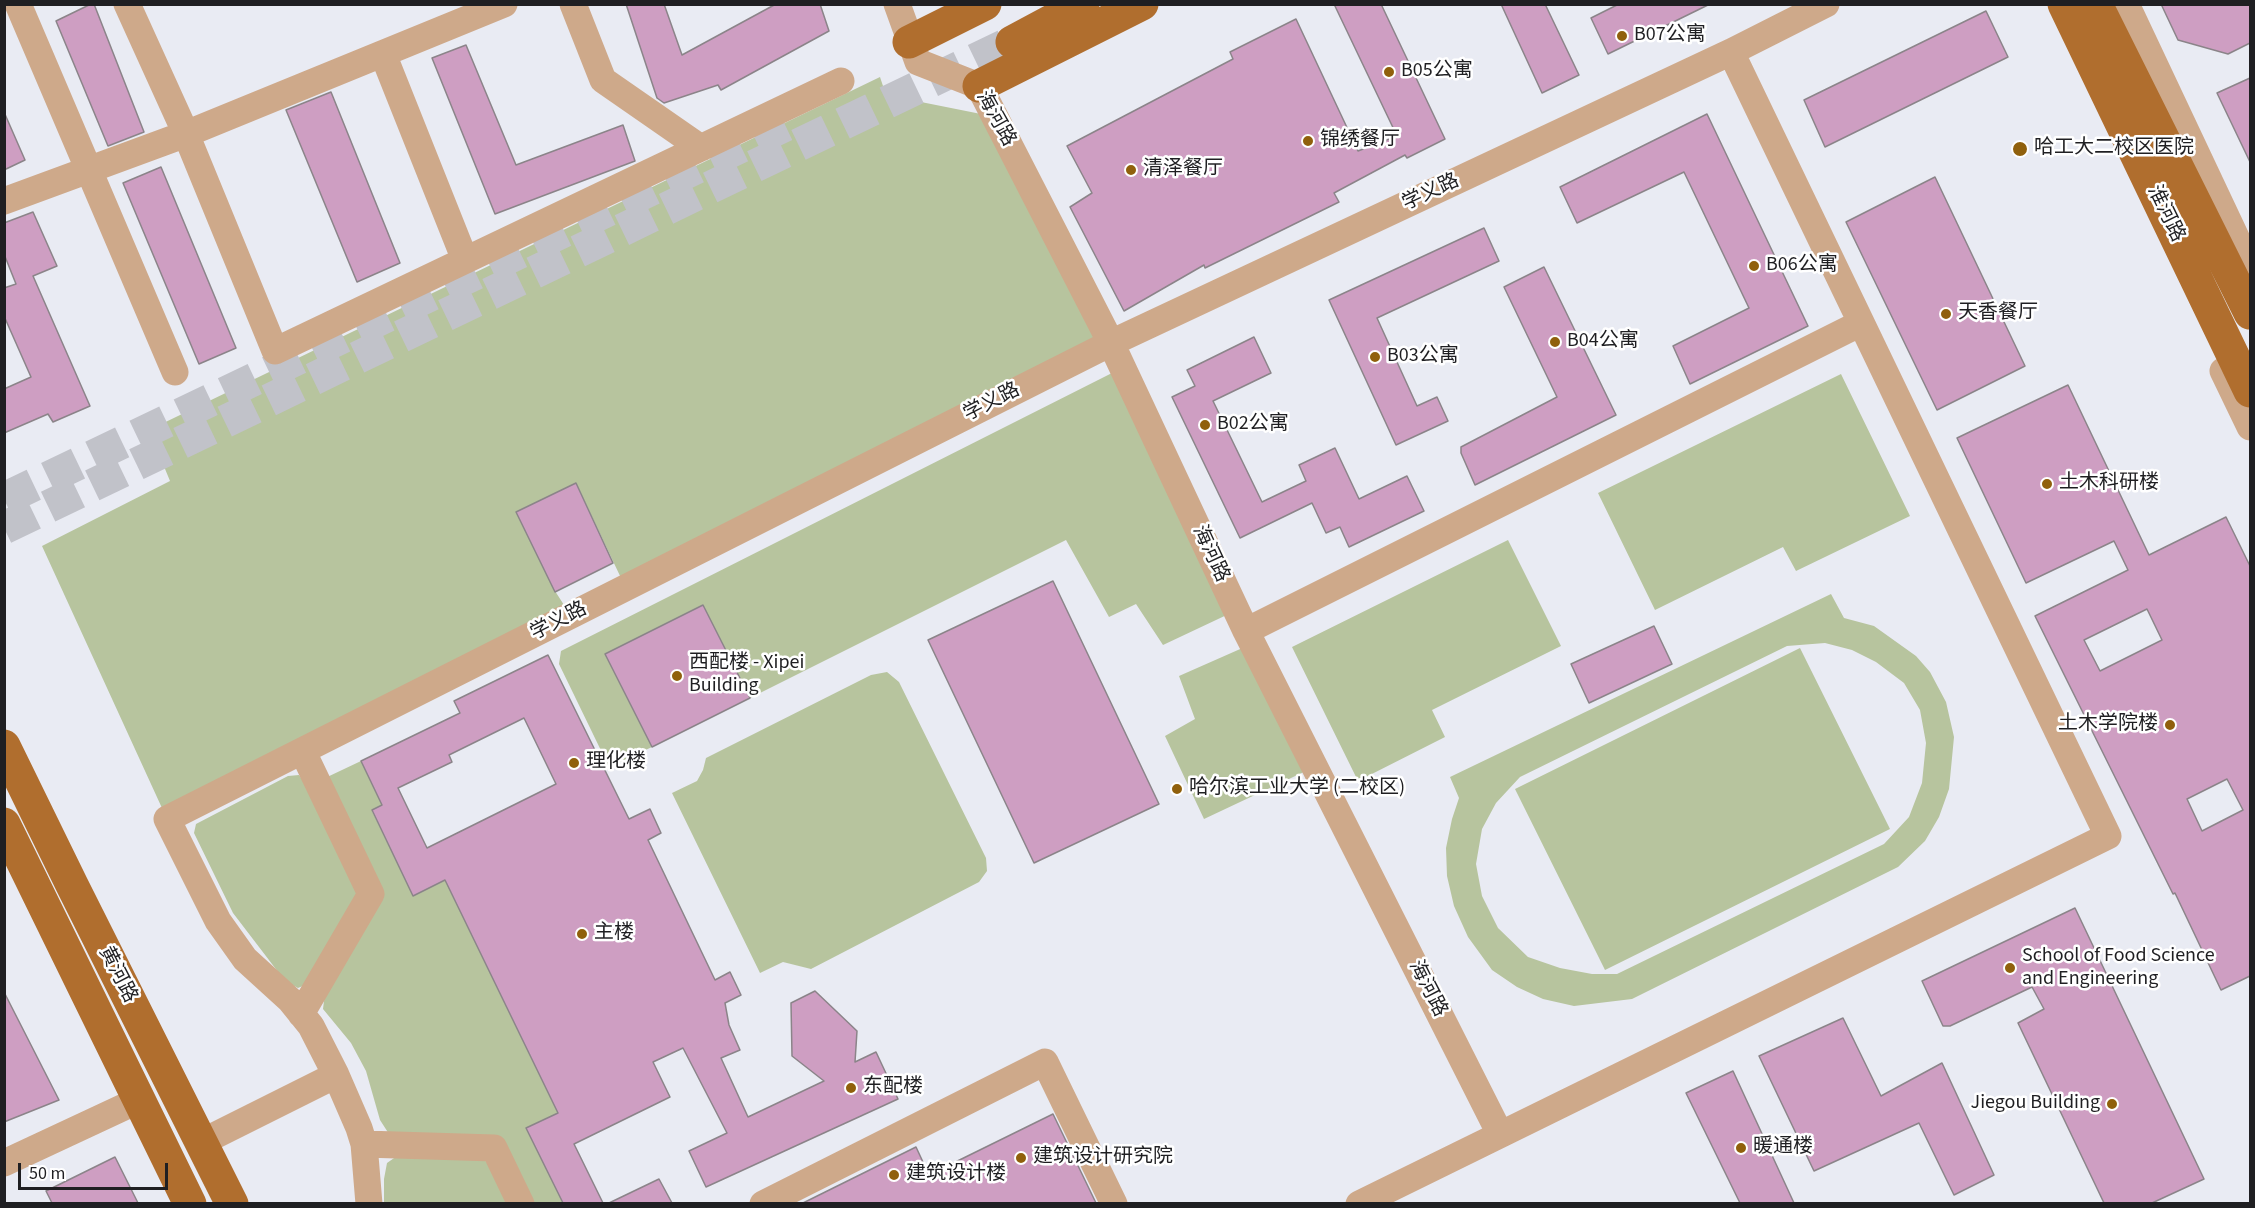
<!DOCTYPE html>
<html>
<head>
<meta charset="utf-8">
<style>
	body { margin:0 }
	#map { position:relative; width:2255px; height:1208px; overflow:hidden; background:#e9ebf3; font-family:"Source Sans 3",sans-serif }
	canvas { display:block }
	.frame { position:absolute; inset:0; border:6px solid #1f1f22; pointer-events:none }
	.scale { position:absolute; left:18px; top:1163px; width:150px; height:27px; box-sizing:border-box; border:3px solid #1f1f22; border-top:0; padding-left:8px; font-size:18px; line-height:21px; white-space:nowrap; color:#1f1f22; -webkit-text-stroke:4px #fff; paint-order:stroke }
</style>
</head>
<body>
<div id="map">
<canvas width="2255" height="1208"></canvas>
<div class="frame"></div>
<div class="scale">50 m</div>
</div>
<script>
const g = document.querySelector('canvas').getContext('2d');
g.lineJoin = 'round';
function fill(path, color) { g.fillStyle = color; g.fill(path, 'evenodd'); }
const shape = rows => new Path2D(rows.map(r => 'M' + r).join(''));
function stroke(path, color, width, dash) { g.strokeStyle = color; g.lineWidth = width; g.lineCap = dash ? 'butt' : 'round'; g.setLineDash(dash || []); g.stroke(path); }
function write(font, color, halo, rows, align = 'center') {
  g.font = font + ' "Source Sans 3","Noto Sans SC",sans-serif'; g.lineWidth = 5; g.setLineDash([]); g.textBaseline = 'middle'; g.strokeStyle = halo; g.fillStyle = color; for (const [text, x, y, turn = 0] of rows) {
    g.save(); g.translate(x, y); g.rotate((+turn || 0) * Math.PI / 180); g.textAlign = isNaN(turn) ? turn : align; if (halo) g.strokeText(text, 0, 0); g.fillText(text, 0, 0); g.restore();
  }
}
fill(shape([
	[880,77,886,95,986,115,1097,344,621,578,576,483,517,512,555,591,564,605,167,819,42,546,170,481,149,430],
	[1112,373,1233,612,1163,645,1136,604,1109,617,1066,540,750,698,703,605,605,654,652,747,609,767,559,664,561,651],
	[1841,374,1910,516,1796,571,1783,547,1655,610,1598,493],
	[1508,540,1561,646,1432,710,1445,737,1358,781,1292,647],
	[1831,594,1844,618,1874,626,1916,656,1930,672,1946,702,1954,737,1949,789,1939,817,1925,841,1898,867,1632,999,1574,1006,1543,999,1517,987,1492,970,1468,937,1454,906,1447,876,1446,848,1452,819,1459,798,1450,777],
	[1825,643,1852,650,1876,662,1904,683,1920,710,1926,743,1922,783,1909,817,1884,844,1617,974,1592,974,1560,968,1528,957,1498,928,1482,896,1476,864,1482,829,1496,803,1520,777,1787,646],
	[1247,646,1308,770,1204,819,1165,736,1195,719,1179,676],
	[1800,648,1890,829,1605,970,1515,789],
	[887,672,899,682,986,858,987,871,979,882,811,969,783,962,760,973,672,793,697,781,703,770,706,758,871,675],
	[361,761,382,805,372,811,413,895,445,880,558,1113,527,1128,563,1203,532,1203,499,1137,389,1134,380,1120,366,1071,351,1043,323,1009,325,993,382,898,323,779],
	[299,775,306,785,354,884,358,900,312,982,298,988,285,981,233,913,194,833,196,824,288,776],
	[397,1156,485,1160,513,1204,384,1204,384,1179,387,1163]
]), '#b7c49e');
const building = shape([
	[91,4,94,4,144,132,108,146,56,21,91,4],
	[626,4,664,4,682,55,776,4,820,4,829,31,721,90,718,85,664,103,657,98,626,4],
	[1334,4,1381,4,1445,139,1407,158,1405,155,1334,193,1339,202,1205,268,1204,265,1124,311,1070,207,1092,193,1067,146,1233,59,1230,52,1296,19,1358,151,1397,136,1334,4],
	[1501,4,1545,4,1579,75,1542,93,1501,4],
	[1619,4,1710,4,1608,54,1591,18,1619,4],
	[2161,4,2250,4,2250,43,2228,54,2178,40,2161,4],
	[1986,11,2008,57,1825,147,1804,100,1986,11],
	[466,45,516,165,623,125,635,161,495,214,432,58,466,45],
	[2250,78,2250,162,2217,93,2250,78],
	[331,92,400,263,357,282,286,110,331,92],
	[4,112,25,160,4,170,4,112],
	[1707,114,1808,326,1690,384,1673,346,1749,308,1684,172,1577,223,1560,187,1707,114],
	[161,167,236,348,199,364,123,183,161,167],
	[1935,177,2025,366,1937,410,1846,222,1935,177],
	[33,212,57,266,33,276,90,406,53,422,48,414,4,433,4,389,31,377,4,316,4,288,16,284,4,254,4,223,33,212],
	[1484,228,1499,261,1377,318,1417,406,1437,397,1448,421,1396,445,1329,300,1484,228],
	[1544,267,1616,415,1475,485,1461,453,1461,447,1557,397,1504,287,1544,267],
	[1254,337,1271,373,1213,401,1262,502,1306,481,1299,465,1335,448,1359,499,1407,476,1424,511,1349,547,1340,527,1326,533,1312,503,1240,538,1172,397,1195,386,1187,370,1254,337],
	[2068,385,2149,555,2226,517,2250,566,2250,976,2221,990,2175,893,2173,894,2035,616,2128,570,2114,541,2026,583,1957,438,2068,385],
	[2147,609,2162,640,2100,671,2084,640,2147,609],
	[2227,779,2243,810,2202,831,2187,799,2227,779],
	[576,483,613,563,555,592,516,512,576,483],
	[1053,581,1159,804,1034,863,928,640,1053,581],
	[703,605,750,698,652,747,605,654,703,605],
	[1654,626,1672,664,1589,703,1571,664,1654,626],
	[548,655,629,819,650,809,661,833,648,840,715,980,730,972,741,995,725,1003,729,1025,740,1050,721,1058,748,1117,824,1081,792,1056,791,1003,815,991,857,1031,855,1062,876,1052,898,1099,706,1187,689,1151,727,1133,683,1048,653,1062,670,1097,574,1144,603,1203,563,1203,526,1128,558,1113,445,880,413,896,372,810,382,805,361,761,460,713,454,701,548,655],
	[524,718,556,784,427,848,398,788,452,762,449,755,524,718],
	[2075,908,2204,1179,2152,1203,2104,1203,2018,1023,2044,1009,2032,987,1950,1026,1943,1026,1922,981,2075,908],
	[4,992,59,1100,4,1122,4,992],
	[1843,1018,1881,1096,1942,1063,1994,1175,1954,1195,1919,1123,1814,1171,1759,1056,1843,1018],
	[1733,1071,1794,1203,1740,1203,1686,1093,1733,1071],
	[1053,1114,1096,1203,803,1203,916,1147,929,1175,1053,1114],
	[115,1157,138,1203,52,1203,46,1191,115,1157],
	[659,1179,672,1203,609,1203,659,1179]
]);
fill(building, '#ce9ec2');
stroke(building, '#8b8489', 1.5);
stroke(shape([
	[4,499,796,120],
	[4,528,1012,42]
]), '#c1c2c9', 33, [33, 16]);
stroke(shape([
	[18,4,175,372],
	[127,4,186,134,275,351,841,81],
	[573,4,603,80,701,148],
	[897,4,918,62,979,86,1111,343,1246,631,1500,1134],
	[2126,4,2250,267],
	[383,54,465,260],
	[4,201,186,134,504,4],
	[2223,371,2250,427],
	[1246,631,1861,323],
	[301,1014,371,894,303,752],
	[202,1142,336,1075],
	[364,1144,494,1148,521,1204],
	[4,1163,139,1100],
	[369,1204,364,1144,359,1128,336,1075,311,1026,290,1000,245,959,218,921,167,819,1111,343,1731,52,1826,4],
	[763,1204,1045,1062,1114,1204],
	[1359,1204,2108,836,1731,52]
]), '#cea98a', 27);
stroke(shape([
	[2064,4,2250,391],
	[2096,4,2250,313],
	[909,42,985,4],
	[1012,42,1083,4],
	[979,86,1142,4],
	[4,746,72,885,232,1204],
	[4,824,190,1204]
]), '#b06e2e', 33);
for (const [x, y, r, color] of [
	[1622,36,6,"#90600c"],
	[1389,72,6,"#90600c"],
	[1308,141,6,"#90600c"],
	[2020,149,8,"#90600c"],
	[1131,170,6,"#90600c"],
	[1754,266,6,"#90600c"],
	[1946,314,6,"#90600c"],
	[1555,342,6,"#90600c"],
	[1375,357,6,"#90600c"],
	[1205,425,6,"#90600c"],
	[2047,484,6,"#90600c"],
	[677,676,6,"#90600c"],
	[2170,725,6,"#90600c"],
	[574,763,6,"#90600c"],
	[1177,789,6,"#90600c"],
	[582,934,6,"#90600c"],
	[2010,968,6,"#90600c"],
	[851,1088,6,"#90600c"],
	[2112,1104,6,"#90600c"],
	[1741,1148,6,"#90600c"],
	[1021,1158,6,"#90600c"],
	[894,1175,6,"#90600c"]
]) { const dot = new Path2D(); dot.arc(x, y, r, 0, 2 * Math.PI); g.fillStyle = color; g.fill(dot); stroke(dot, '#fff', 2); }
write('20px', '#1f1f22', '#fff', [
	["B07公寓",1634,36],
	["B05公寓",1401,72],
	["锦绣餐厅",1320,141],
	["哈工大二校区医院",2034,149],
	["清泽餐厅",1143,170],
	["B06公寓",1766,266],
	["天香餐厅",1958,314],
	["B04公寓",1567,342],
	["B03公寓",1387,357],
	["B02公寓",1217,425],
	["土木科研楼",2059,484],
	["西配楼 - Xipei",689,664],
	["Building",689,687],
	["土木学院楼",2158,725,"right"],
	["理化楼",586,763],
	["哈尔滨工业大学 (二校区)",1189,789],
	["主楼",594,934],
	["School of Food Science",2022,957],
	["and Engineering",2022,980],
	["东配楼",863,1088],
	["Jiegou Building",2100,1104,"right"],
	["暖通楼",1753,1148],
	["建筑设计研究院",1033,1158],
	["建筑设计楼",906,1175]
], 'left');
write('20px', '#1f1f22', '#fff', [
	["海河路",995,119,61],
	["学义路",1431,193,-25],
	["淮河路",2165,214,64],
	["学义路",992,403,-27],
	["海河路",1210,554,65],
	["学义路",559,622,-27],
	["黄河路",117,975,63],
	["海河路",1427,989,63]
]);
</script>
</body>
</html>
